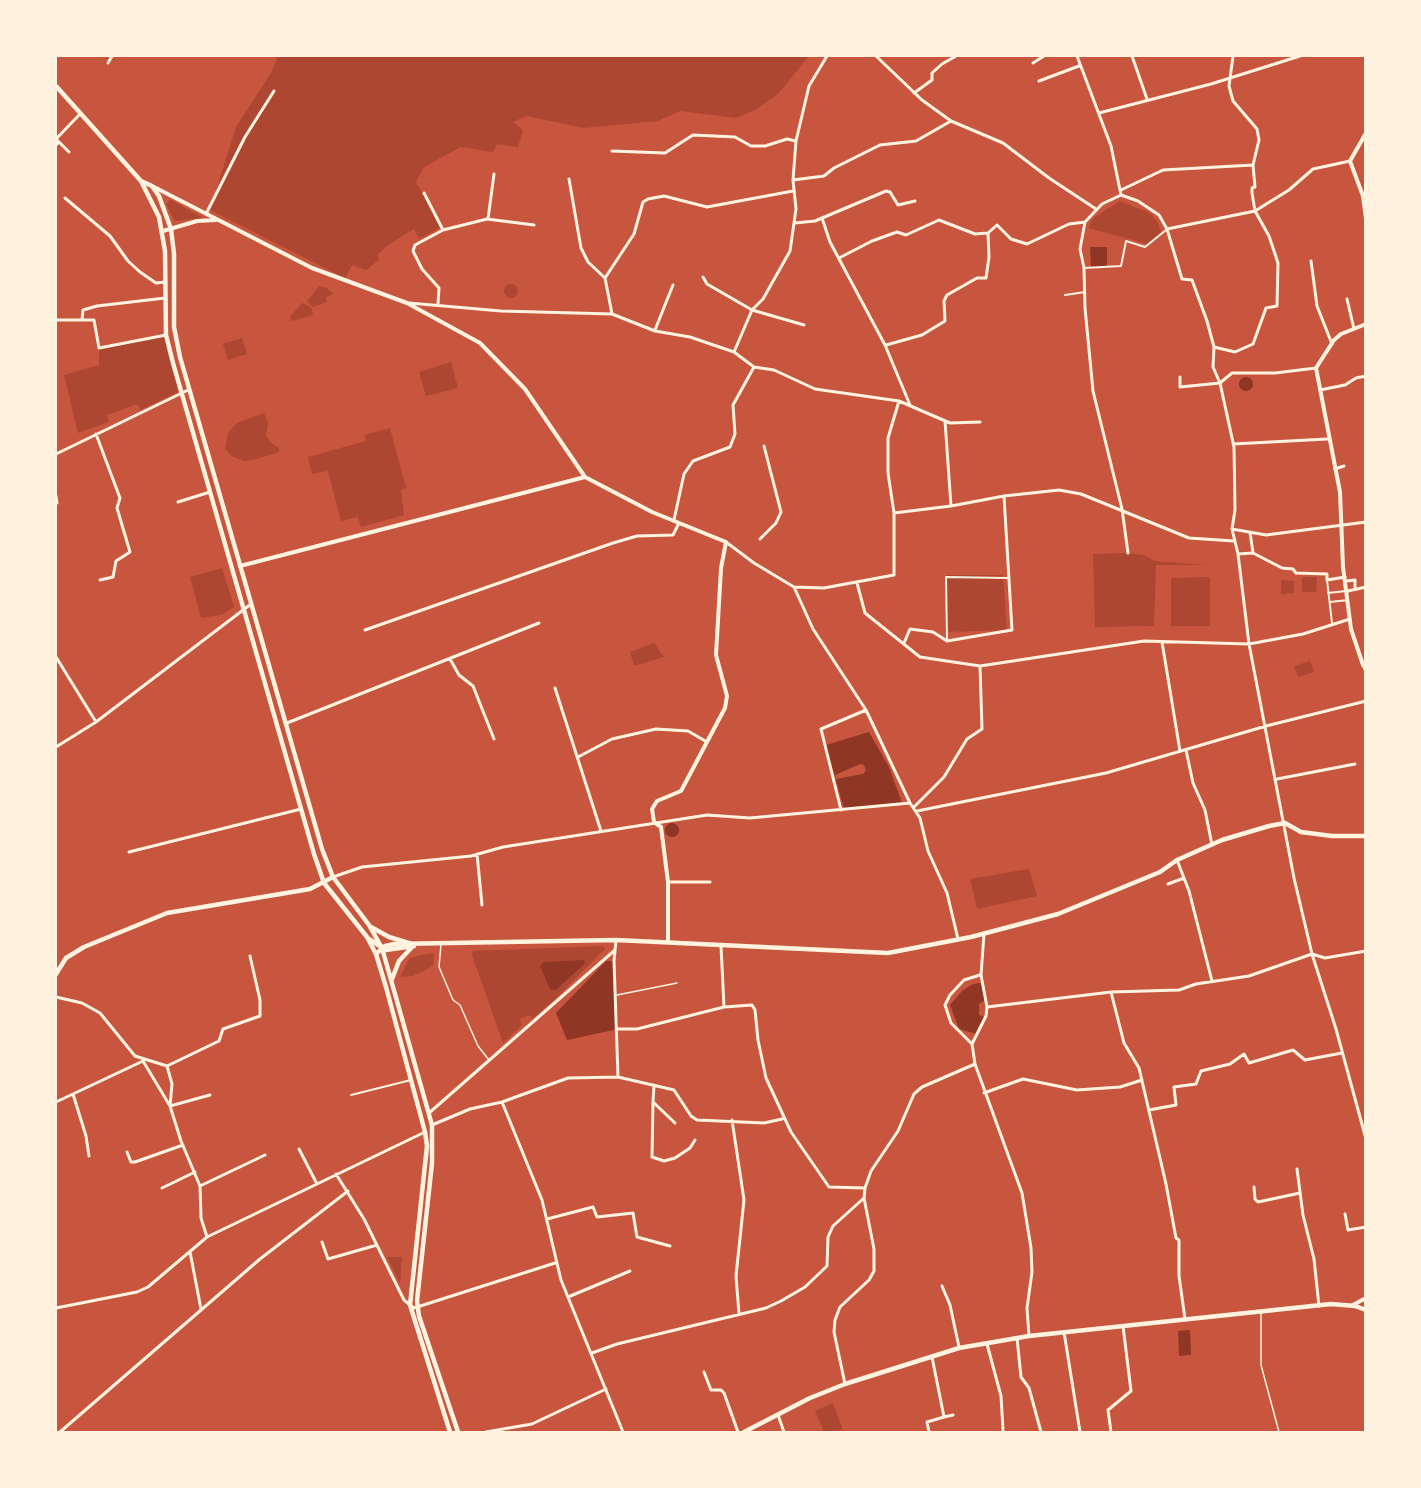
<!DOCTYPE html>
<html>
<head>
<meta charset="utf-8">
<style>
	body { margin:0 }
	#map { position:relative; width:1421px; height:1488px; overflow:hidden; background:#c8553d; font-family:"Work Sans",sans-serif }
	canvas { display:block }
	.frame { position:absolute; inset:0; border:57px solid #fff3e0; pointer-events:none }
</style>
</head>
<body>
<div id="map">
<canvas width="1421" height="1488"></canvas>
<div class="frame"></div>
</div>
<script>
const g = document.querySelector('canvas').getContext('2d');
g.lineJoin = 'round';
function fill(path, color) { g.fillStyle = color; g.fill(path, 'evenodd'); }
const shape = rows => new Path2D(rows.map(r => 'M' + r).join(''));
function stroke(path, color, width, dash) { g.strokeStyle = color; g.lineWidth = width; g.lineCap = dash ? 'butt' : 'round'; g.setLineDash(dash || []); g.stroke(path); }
fill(shape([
	[278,56,809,56,778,94,755,110,736,118,680,111,658,121,584,128,526,116,513,122,523,130,518,147,497,144,493,152,461,147,424,167,416,182,441,227,419,239,414,229,388,245,378,254,379,260,366,270,352,265,345,278,210,210,236,127,271,73],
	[171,199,173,201,203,218,175,221,166,204],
	[1120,201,1150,213,1158,223,1162,234,1148,244,1088,228,1093,218],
	'504 291a7 7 0 1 1 14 0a7 7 0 1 1-14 0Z',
	[319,286,325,287,334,294,326,297,327,302,313,307,307,301],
	[302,303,311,307,313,315,292,321,290,317],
	[166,335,178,392,140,410,138,404,107,415,109,422,78,433,64,375,99,365,99,348],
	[242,338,247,354,228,360,223,344],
	[451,362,458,388,426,396,419,372],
	[264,413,268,422,266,435,271,443,279,448,279,452,253,460,244,461,232,456,225,449,228,433,237,423],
	[390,428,406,488,401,490,404,515,361,527,358,517,341,521,328,471,312,474,308,457,366,441,364,435],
	[1128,553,1144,555,1155,561,1207,565,1156,565,1154,626,1095,627,1093,554],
	[222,568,234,607,221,615,201,618,190,577],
	[946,575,1003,575,1007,630,945,632],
	[1210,577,1210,626,1171,626,1171,578],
	[1302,577,1317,577,1316,592,1302,592],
	[1281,580,1294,581,1294,593,1281,594],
	[654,643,664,657,634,666,630,652],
	[1310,661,1314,672,1298,677,1294,666],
	[1029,869,1037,896,977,909,970,879],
	[603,946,605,949,554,1000,532,1019,530,1015,520,1019,522,1025,503,1043,472,955,473,951],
	[434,953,433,966,413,976,400,977,409,959,420,955],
	[387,1257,402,1257,400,1283],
	[833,1403,843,1430,824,1432,815,1411]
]), '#ae4732');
fill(shape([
	[1090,247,1107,247,1107,267,1091,268],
	'1239 384a7 7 0 1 1 14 0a7 7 0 1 1-14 0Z',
	[869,732,889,767,902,803,844,809,826,745],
	'665 830a7 7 0 1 1 14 0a7 7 0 1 1-14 0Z',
	[584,960,585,963,556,990,550,989,540,966,544,962],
	[606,961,614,961,618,1029,567,1040,556,1013],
	[981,983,985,1000,979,1004,979,1015,984,1017,977,1034,959,1029,950,1005,963,990,973,984],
	[1190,1330,1191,1355,1179,1356,1178,1331]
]), '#8f3625');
fill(shape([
	[860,764,864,765,866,770,863,774,836,779,835,775]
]), '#c8553d');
stroke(shape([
	[441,944,439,967,453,1000,460,1005,478,1046,489,1060],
	[617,995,677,983],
	[1261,1312,1261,1365,1279,1432]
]), '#fff3e0', 1.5);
stroke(shape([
	[1084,268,1121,266,1126,241,1145,247,1166,230],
	[1065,295,1085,292],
	[1327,580,1332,623],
	[1328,593,1346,591],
	[1330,602,1348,600],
	[947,641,946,577,1007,578],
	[351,1095,411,1080]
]), '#fff3e0', 2);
stroke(shape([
	[876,56,922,100,951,121,1003,143,1049,178,1096,209],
	[1077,56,1111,146,1121,195],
	[1132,56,1147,99],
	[108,63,112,56],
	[1033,63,1044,56],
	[1039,81,1079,66],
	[914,93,932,80,932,73,942,64,956,56],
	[1099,113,1211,84,1300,56],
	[59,142,69,152],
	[56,145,59,142,56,139,80,114],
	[612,151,665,153,693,135,735,137,751,146,765,146,787,139,796,141],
	[569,179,581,248,588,262,605,278,612,314],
	[793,180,824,176,834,168,880,145,916,141,951,121],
	[1121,190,1163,170,1253,165],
	[424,193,443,230],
	[1121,195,1138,201,1159,215,1167,229,1182,279,1192,280,1207,321,1214,347,1213,367,1220,383,1234,447,1235,510,1232,529,1238,554,1253,553,1282,568,1293,569,1296,573,1327,574,1327,580,1345,577],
	[65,198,110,236,128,261,140,272,156,283,165,282],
	[206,214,245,137,274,91],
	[822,218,830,242,885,345,910,405],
	[488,219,494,174],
	[1085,222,1080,249,1084,268,1085,308,1093,391,1122,509,1128,553],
	[795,223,815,221,886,191,890,192,898,205,915,201],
	[1167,229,1255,211,1289,190,1313,169,1350,161],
	[839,258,872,241,897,232,906,235,939,220,975,234,988,233,997,225,1011,239,1027,244,1069,224,1085,222,1102,204,1121,195],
	[1311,261,1317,306,1332,344],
	[703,277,707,284,752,310,804,325],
	[605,278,634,234,643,202,648,199,664,196,707,207,793,191],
	[1347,299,1354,329],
	[409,303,501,311,612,314,655,331,690,337,734,352,754,367,774,370,815,389,899,401,950,423,980,422],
	[438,304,439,288,422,269,413,251,415,245,443,230,487,219,534,225],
	[57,320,82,320,83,310,97,306,165,298],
	[82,320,94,320,99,348,166,335],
	[655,330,673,285],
	[886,345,922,335,945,321,944,301,947,295,977,278,986,278,989,257,988,233],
	[1214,347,1235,352,1253,344,1266,308,1277,306,1278,263,1269,236,1255,211,1252,193,1252,188,1255,187,1253,165,1259,140,1257,129,1233,101,1229,86,1233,56],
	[734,352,752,310,763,299,790,251,796,209,793,180,796,141,809,86,827,56],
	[1180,377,1180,387,1220,383],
	[1220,383,1232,373,1275,373,1316,368],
	[1320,390,1345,385,1356,378,1366,376],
	[96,434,120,498,117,508,130,552,116,561,113,577,100,580],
	[1233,444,1327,439],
	[56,454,188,390],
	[1335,469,1344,466],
	[56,496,57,503],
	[178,502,210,492],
	[951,506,1004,496,1059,490,1081,494,1189,538,1234,541],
	[894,513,888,473,888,438,899,401],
	[674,520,684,474,693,461,730,447,735,434,733,405,754,367],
	[1232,529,1266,535,1366,522],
	[1250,532,1253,553],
	[760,539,776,523,781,512,764,446],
	[726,542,754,563,794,587,824,588,894,575,894,513,951,506,945,421],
	[1238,554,1249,644,1294,878,1312,954,1336,1029,1366,1139],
	[1346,581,1355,580,1355,587],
	[857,583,865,613,920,657,980,666,1144,641,1249,644,1303,634,1350,619],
	[794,587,813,629,866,710,910,803,920,818,928,851,947,893,958,939],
	[1348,591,1366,587],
	[365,630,613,543,637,536,673,535,679,523],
	[1162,642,1180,751],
	[904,643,910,629,933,632,947,641,1012,630,1004,496],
	[56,657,96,722],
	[450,659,459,675,473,686,494,739],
	[1363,665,1366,672],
	[555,688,601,831],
	[287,723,539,623],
	[56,747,96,722,251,604],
	[1186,750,1193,783,1205,810,1212,845],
	[578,757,612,739,656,729,688,731,707,742],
	[1277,779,1355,764],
	[914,807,944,777,967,739,982,729,980,666],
	[841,810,821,729,866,710],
	[917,811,1106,773,1266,726,1366,701],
	[129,852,301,809],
	[477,854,482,905],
	[1177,860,1189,891,1212,981],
	[333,877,362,867,471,856,503,847,707,815,750,818,910,803],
	[668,882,710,882],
	[1168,884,1184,878],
	[721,946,724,1007],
	[1111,992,1124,1043,1139,1068,1166,1184,1176,1238,1179,1240,1179,1276,1185,1319],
	[56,997,82,1003,100,1013,135,1056,167,1066],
	[987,1007,1111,992,1179,990,1196,984,1249,976,1312,954,1325,958,1366,951],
	[618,1029,637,1029,724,1007,752,1005,755,1010,758,1040,766,1078,791,1132,829,1187,865,1188],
	[972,1044,951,1023,945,1005,950,995,964,980,980,975],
	[975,1064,1022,1193,1031,1248,1032,1272,1027,1308,1029,1336],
	[618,1077,674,1090,691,1116,697,1120,764,1123,782,1119],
	[654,1085,653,1102,675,1123],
	[984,1093,1023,1079,1077,1090,1120,1087,1142,1080],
	[73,1094,86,1136,89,1156],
	[210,1095,170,1106,172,1084,167,1066,219,1041,223,1029,260,1016,260,1000,250,956],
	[56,1102,143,1061,170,1106,181,1141,200,1186,201,1218,207,1237],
	[502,1102,542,1200,561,1280,623,1432],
	[653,1102,652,1157,664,1161,675,1158,690,1148,695,1140],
	[1149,1110,1176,1105,1174,1087,1196,1084,1201,1071,1230,1064,1244,1054,1249,1063,1293,1050,1305,1060,1342,1053],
	[429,1113,615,950],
	[732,1120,744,1200,736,1276,739,1314],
	[432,1125,470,1109,502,1102,568,1078,618,1077,614,961,616,940],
	[299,1149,317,1184],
	[127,1152,131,1162,135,1162,183,1145],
	[1297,1169,1303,1215,1314,1259,1319,1306],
	[336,1174,364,1219,404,1300,414,1308,555,1263],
	[200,1186,265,1155],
	[1254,1187,1255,1199,1258,1202,1300,1193],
	[162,1188,195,1172],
	[1345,1214,1348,1230,1366,1227],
	[547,1219,593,1207,597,1217,633,1213,637,1237,670,1246],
	[322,1242,328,1259,377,1245],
	[190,1252,201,1309],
	[942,1286,950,1305,959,1347],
	[568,1297,630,1271],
	[56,1308,137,1292,148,1287,207,1237,425,1132],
	[1064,1332,1080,1432],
	[1017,1338,1021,1377,1029,1388,1041,1432],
	[987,1344,1001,1396,1003,1430],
	[592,1353,617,1344,766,1308,781,1301,805,1287,827,1266,828,1237,833,1226,864,1198],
	[704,1372,711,1390,721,1390,724,1393,738,1432],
	[845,1384,834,1332,835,1320,840,1307,869,1280,874,1271,874,1249,864,1198,865,1188,871,1171,898,1131,914,1094,922,1087,975,1064,972,1044,986,1016,987,1007,981,975,984,934],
	[778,1415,784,1432],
	[944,1417,953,1415],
	[60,1432,260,1259,348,1191],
	[486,1432,532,1424,606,1389],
	[929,1432,927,1422,944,1417,932,1357],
	[1111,1432,1108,1410,1131,1391,1123,1326]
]), '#fff3e0', 3);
stroke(shape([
	[1366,133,1350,161,1363,196,1366,219],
	[154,187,312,268,407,303,480,343,525,389,585,477],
	[163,231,197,221,216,220],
	[585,477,652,512,726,542,721,568,716,655,727,696,725,708,681,791,657,801,652,809,654,822,661,827,668,882,668,941],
	[240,566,585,477],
	[1363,665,1351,629,1343,567,1340,492,1316,368,1334,340,1341,334,1366,324],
	[1351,1306,1366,1298]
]), '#fff3e0', 4);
stroke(shape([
	[369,939,386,950,414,946],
	[376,954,385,946,394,944,616,940,888,953,971,937,1058,914,1160,872,1177,860,1222,840,1269,826,1285,823,1301,832,1332,836,1366,836],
	[56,974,66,958,84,947,167,913,310,889,333,877]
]), '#fff3e0', 4.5);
stroke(shape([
	[56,86,141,181,159,217,165,251,166,335,173,363,314,854,324,883,367,937,376,954,386,987,425,1132,427,1146,410,1305,450,1432],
	[141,181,152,186,159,196,171,229,174,254,174,327,180,357,322,849,333,877,369,925,382,948,432,1125,432,1163,417,1301,419,1316,458,1432],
	[371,927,389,937,412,944],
	[392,979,399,961,412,947],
	[744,1432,810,1398,845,1384,959,1348,1029,1336,1331,1304,1355,1306,1366,1310]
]), '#fff3e0', 4.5);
</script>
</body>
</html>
